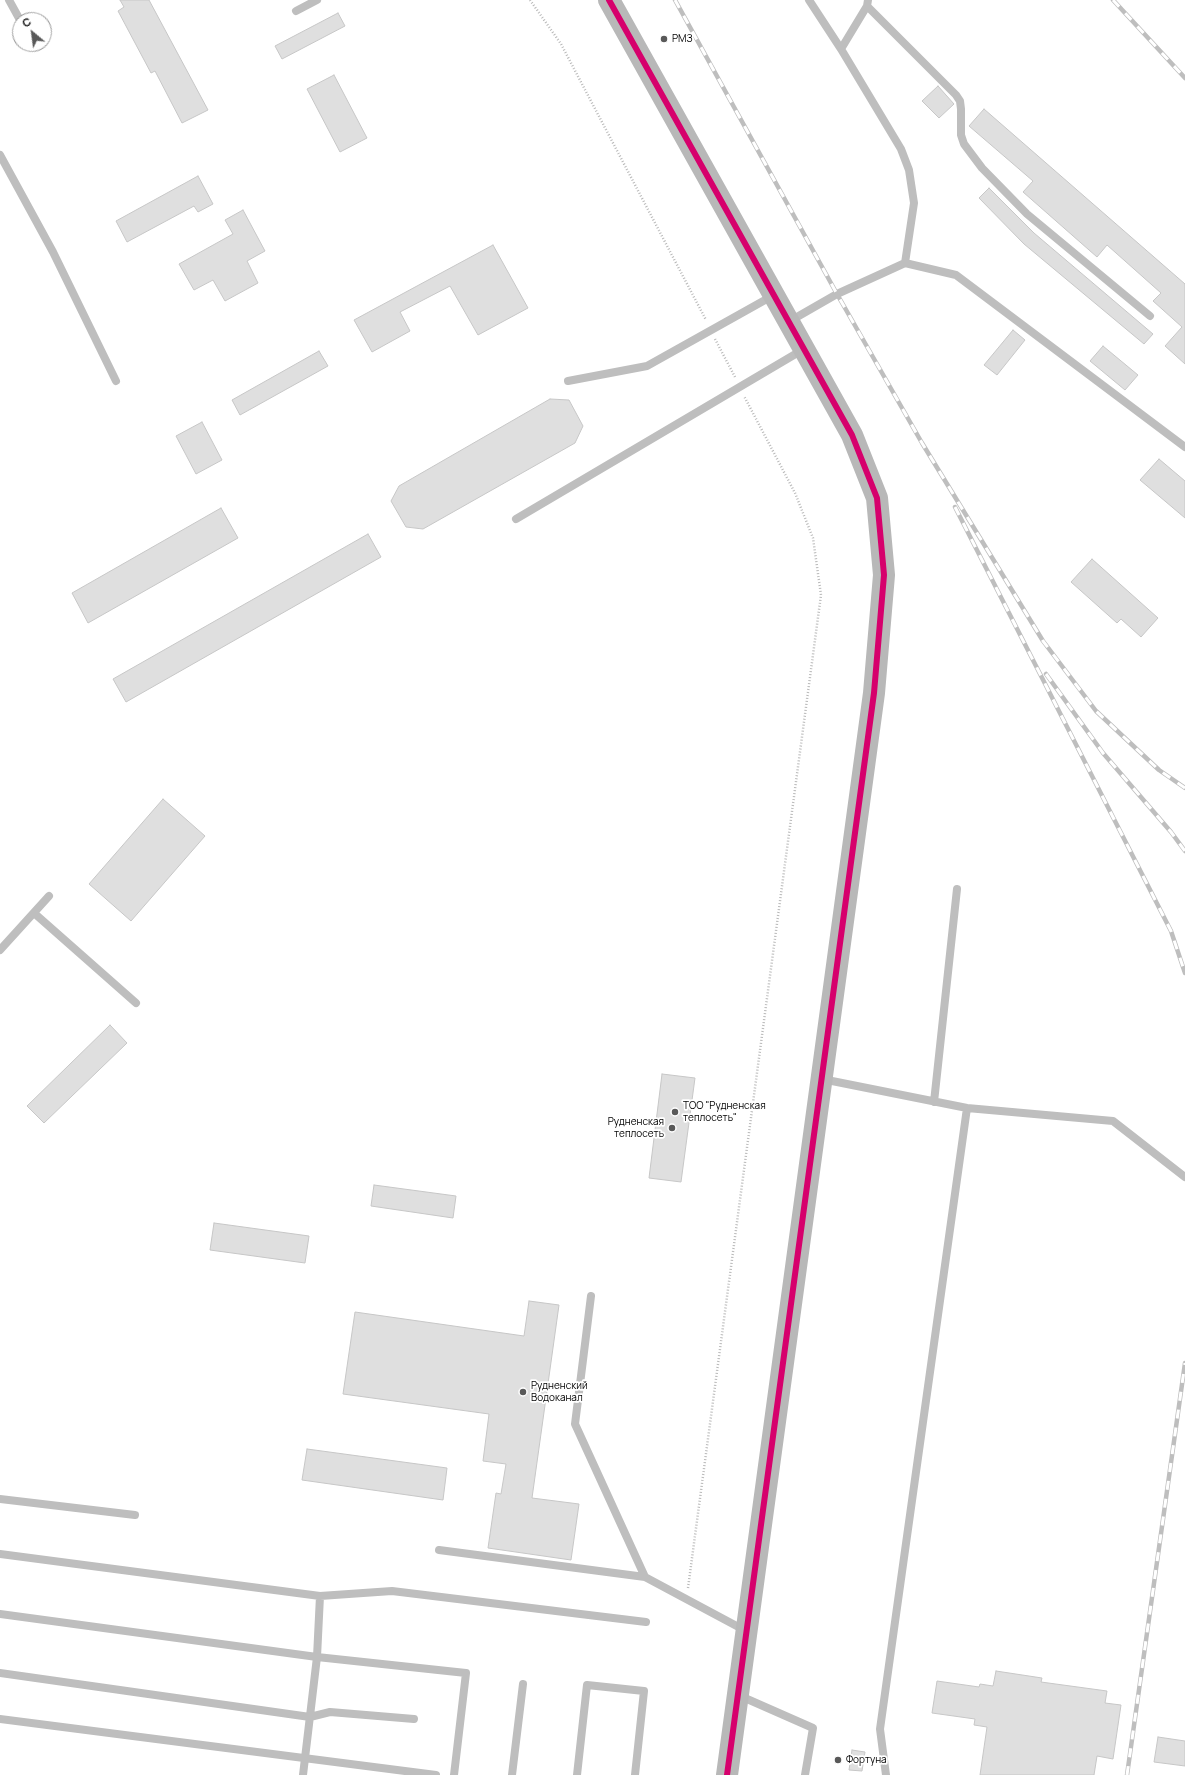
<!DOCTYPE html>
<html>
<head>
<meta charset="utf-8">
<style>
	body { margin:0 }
	#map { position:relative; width:1185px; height:1775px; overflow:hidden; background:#fff; font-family:Manrope,sans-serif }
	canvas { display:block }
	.north { position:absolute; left:12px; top:12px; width:40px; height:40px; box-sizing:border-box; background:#fff; border:1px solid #999; border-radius:50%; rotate:331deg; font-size:11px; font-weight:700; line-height:16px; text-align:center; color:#000 }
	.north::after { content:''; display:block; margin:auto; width:14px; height:18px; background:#595959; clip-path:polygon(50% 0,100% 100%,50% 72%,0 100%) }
</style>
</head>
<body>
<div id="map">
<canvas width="1185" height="1775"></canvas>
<div class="north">С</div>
</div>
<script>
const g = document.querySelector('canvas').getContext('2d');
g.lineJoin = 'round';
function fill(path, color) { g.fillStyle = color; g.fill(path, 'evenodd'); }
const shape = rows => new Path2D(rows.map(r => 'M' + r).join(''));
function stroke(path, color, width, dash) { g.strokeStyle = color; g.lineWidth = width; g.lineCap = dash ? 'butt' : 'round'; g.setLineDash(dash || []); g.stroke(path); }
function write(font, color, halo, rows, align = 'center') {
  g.font = font + ' Manrope,sans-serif'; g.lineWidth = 3.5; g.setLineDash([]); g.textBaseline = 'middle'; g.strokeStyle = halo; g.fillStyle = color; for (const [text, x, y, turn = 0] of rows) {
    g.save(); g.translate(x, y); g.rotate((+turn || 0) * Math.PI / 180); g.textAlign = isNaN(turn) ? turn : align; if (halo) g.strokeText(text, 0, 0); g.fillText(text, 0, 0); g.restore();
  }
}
const building = shape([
	[120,0,149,0,208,110,182,123,155,71,151,73,118,11,124,7,120,0],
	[338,13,345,26,282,59,275,46,338,13],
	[334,75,367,138,340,152,307,89,334,75],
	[938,86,954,104,939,118,922,101,938,86],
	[984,109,1185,284,1185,364,1165,346,1182,327,1153,301,1161,293,1107,245,1097,257,1023,192,1033,181,969,126,984,109],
	[198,176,213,204,198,212,194,206,127,242,116,221,198,176],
	[989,188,1034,233,1153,334,1144,344,1024,244,979,198,989,188],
	[243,210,265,251,247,261,258,283,225,301,213,280,194,290,179,264,233,234,225,220,243,210],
	[493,245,528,308,478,335,450,286,400,312,410,331,372,352,354,320,493,245],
	[1013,330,1025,340,997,375,984,365,1013,330],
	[1103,346,1138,375,1125,390,1090,361,1103,346],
	[319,351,328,366,240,415,232,400,319,351],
	[550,399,569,400,583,426,575,443,423,529,406,527,391,501,399,486,550,399],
	[202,422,222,460,196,474,176,436,202,422],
	[1159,459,1185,481,1185,518,1140,480,1159,459],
	[221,508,238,538,88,623,72,593,221,508],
	[368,534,381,557,126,702,113,679,368,534],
	[1092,559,1158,618,1141,637,1121,619,1117,623,1071,582,1092,559],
	[163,799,205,836,131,921,89,884,163,799],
	[110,1025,127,1043,44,1123,27,1106,110,1025],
	[662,1074,695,1078,681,1182,649,1178,662,1074],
	[374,1185,456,1196,453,1218,371,1206,374,1185],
	[214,1223,309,1236,305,1263,210,1250,214,1223],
	[529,1301,559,1305,532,1498,579,1504,571,1560,488,1548,496,1493,501,1494,506,1464,483,1461,489,1414,343,1394,355,1312,524,1336,529,1301],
	[307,1449,447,1468,443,1500,302,1480,307,1449],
	[996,1671,1042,1678,1041,1682,1107,1691,1105,1703,1121,1705,1113,1759,1097,1756,1094,1775,980,1775,987,1727,974,1725,975,1719,932,1713,937,1681,979,1687,980,1684,993,1686,996,1671],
	[1158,1737,1185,1741,1185,1766,1154,1762,1158,1737],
	[852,1750,865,1752,862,1771,849,1770,852,1750]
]);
fill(building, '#dfdfdf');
stroke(building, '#c7c7c7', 1);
stroke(shape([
	[530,0,561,44,706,320],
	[715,339,735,377],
	[688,1588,821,595,813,538,795,493,744,396]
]), '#b9b9b9', 2.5, [1, 2]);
stroke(shape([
	[9,0,20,20],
	[809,0,841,49],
	[868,0,867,6,841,49,901,149,909,170,914,203,905,263],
	[867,6,956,95,960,101,961,109,961,135,964,144,982,168,1027,214,1150,316],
	[296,11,317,0],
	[0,155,53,252,116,381],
	[790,321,837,294,905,263,956,275,1185,447],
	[568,381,647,366,774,295],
	[516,519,804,349],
	[34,913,136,1003],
	[0,950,49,896],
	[822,1079,967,1108,1113,1121,1185,1177],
	[934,1102,957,889],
	[591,1296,575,1424,645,1577],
	[0,1499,135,1515],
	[439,1550,645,1577,746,1631],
	[0,1554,320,1596,392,1591,646,1622],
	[0,1614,317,1657,466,1673,454,1775],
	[0,1673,310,1717,330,1712,414,1719],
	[738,1695,813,1728,805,1775],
	[0,1719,436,1775],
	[303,1775,317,1657,320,1596],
	[512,1775,523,1684],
	[577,1775,587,1685,644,1691,635,1775],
	[886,1775,880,1729,967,1108]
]), '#bebebe', 8);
stroke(shape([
	[609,0,852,435,877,498,884,575,874,693,727,1775]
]), '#b8b8b8', 22);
const rail = shape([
	[675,0,837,294,922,443,1043,641,1096,711,1159,770,1185,788],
	[1113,0,1185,78],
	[955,507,1171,931,1185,973],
	[1046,674,1103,753,1171,832,1185,851],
	[1127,1775,1185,1363]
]);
stroke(rail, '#bebebe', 4.5);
stroke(rail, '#fff', 3, [9]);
stroke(shape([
	[609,0,852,435,877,498,884,575,874,693,727,1775]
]), '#d6006c', 6);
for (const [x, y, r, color] of [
	[664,39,4,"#595959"],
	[675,1112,4,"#595959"],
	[672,1128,4,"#595959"],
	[523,1392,4,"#595959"],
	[838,1760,4,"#595959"]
]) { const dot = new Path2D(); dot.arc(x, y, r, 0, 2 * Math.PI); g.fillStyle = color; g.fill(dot); stroke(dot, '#fff', 1.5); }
write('10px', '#000', '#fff', [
	["РМЗ",672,39],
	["ТОО \"Рудненская",683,1106],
	["теплосеть\"",683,1118],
	["Рудненская",664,1122,"right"],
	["теплосеть",664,1134,"right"],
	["Рудненский",531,1386],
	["Водоканал",531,1398],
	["Фортуна",846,1760]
], 'left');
</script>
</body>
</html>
